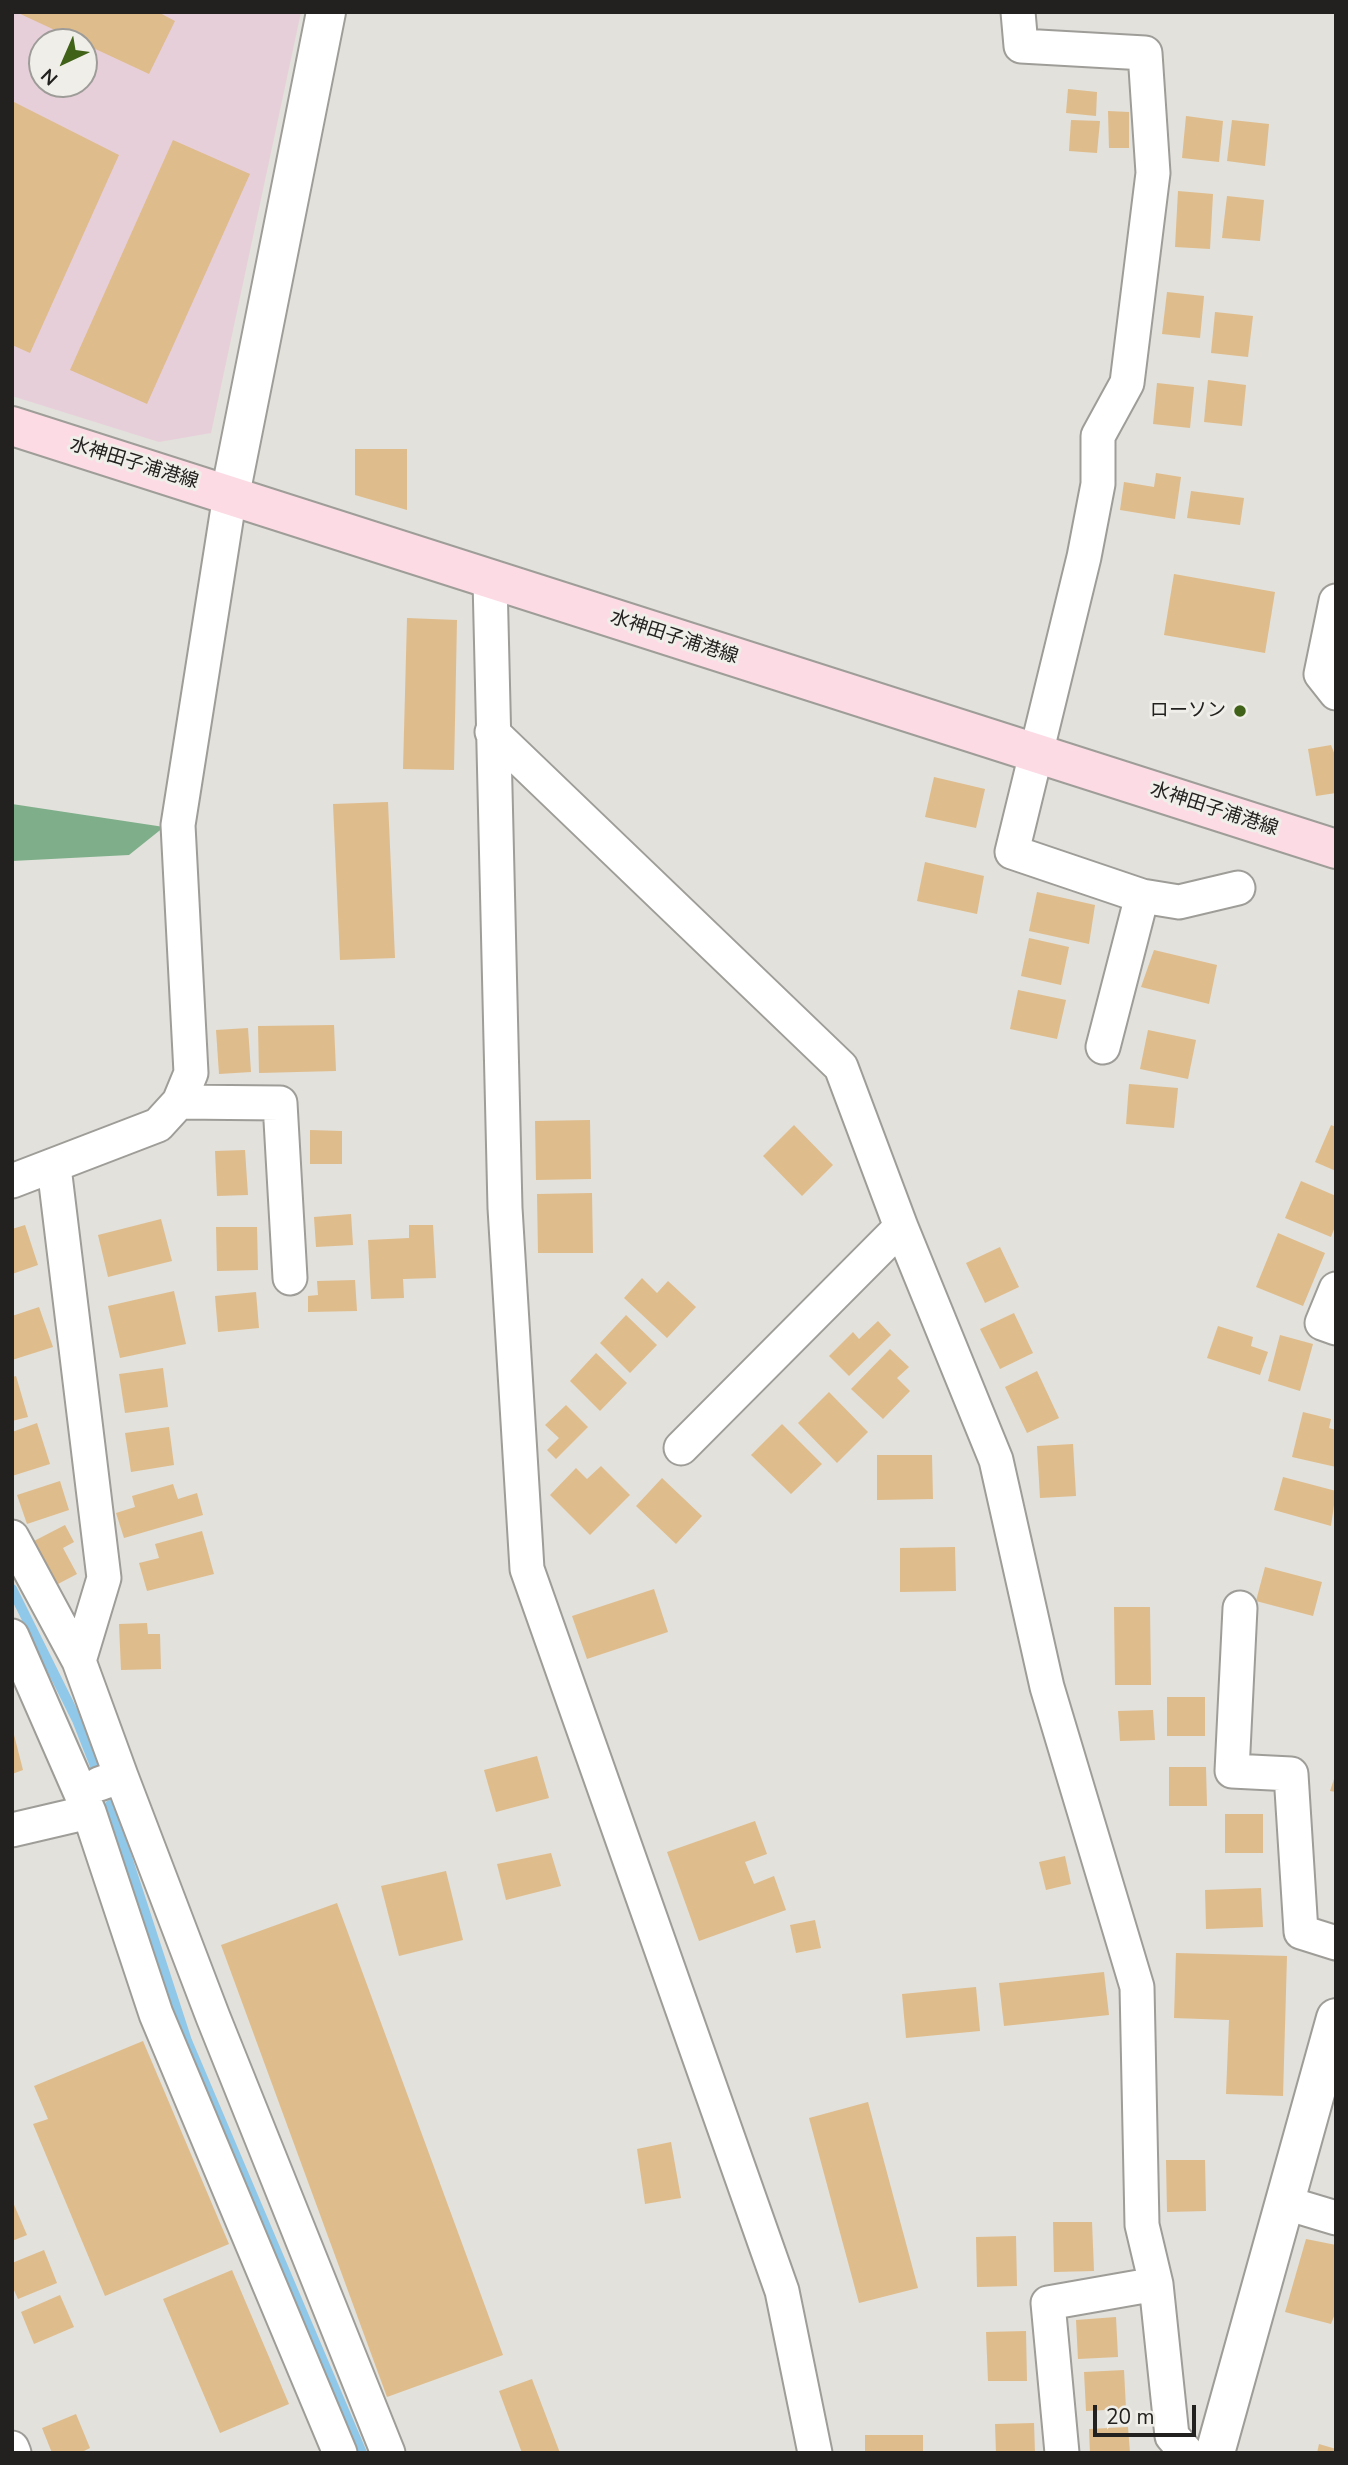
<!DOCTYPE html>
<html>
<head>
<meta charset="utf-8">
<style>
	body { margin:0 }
	#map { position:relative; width:1348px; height:2465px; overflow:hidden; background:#e2e1db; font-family:"Nunito Sans",sans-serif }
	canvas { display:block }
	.frame { position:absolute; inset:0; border:14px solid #22211f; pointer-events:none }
	.north { position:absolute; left:28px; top:28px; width:70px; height:70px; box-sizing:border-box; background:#f0eee8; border:2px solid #9e9c98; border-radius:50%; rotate:224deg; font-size:19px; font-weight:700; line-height:28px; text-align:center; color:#22211f }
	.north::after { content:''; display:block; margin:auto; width:24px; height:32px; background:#3f6118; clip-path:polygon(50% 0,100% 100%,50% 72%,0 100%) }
	.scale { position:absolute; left:1093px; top:2405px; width:103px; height:32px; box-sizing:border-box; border:4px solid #22211f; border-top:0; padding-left:9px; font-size:21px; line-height:24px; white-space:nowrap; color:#22211f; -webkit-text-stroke:5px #f0eee8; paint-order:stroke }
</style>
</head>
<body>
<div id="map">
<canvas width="1348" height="2465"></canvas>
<div class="frame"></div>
<div class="north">N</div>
<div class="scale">20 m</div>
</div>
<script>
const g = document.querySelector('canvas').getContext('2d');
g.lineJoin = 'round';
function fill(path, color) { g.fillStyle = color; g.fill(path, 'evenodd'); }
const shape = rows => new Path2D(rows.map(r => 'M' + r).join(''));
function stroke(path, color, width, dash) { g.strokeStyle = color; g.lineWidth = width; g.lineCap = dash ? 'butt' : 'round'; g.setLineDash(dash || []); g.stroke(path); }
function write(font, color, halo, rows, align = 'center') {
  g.font = font + ' "Nunito Sans","Noto Sans JP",sans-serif'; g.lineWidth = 6; g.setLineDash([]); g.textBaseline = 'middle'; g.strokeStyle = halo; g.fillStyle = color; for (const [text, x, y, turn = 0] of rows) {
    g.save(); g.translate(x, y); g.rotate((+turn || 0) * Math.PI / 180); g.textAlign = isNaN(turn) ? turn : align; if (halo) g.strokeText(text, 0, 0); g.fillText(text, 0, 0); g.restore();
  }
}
fill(shape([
	[12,12,301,12,211,433,159,442,12,396],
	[42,42,84,42,84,84,42,84]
]), '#e7cfda');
fill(shape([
	[12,804,164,827,129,855,12,861]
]), '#7eaf8a');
stroke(shape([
	[12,1589,77,1720,97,1771],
	[110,1805,187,2041,362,2453]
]), '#8fc8e9', 10);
fill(shape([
	[16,12,158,12,175,21,149,74],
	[1068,89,1097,92,1096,116,1066,113],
	[12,101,119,155,30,353,12,345],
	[1108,111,1129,112,1129,148,1109,148],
	[1186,116,1223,121,1219,162,1182,158],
	[1071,120,1100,121,1097,153,1069,151],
	[1232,120,1269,124,1265,166,1227,161],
	[173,140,250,174,147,404,70,370],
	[1178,191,1213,194,1210,249,1175,247],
	[1227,196,1264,200,1260,241,1222,238],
	[1167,292,1204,296,1200,338,1162,334],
	[1215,312,1253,316,1248,357,1211,353],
	[1208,380,1246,385,1242,426,1204,422],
	[1157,383,1194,387,1190,428,1153,424],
	[355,449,407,449,407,510,355,495],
	[1156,473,1181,477,1175,519,1120,510,1124,482,1154,487],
	[1191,491,1244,498,1240,525,1187,518],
	[1174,574,1275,592,1265,653,1164,635],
	[407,618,457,620,454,770,403,769],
	[1331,745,1336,758,1336,793,1316,796,1308,749],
	[934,777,985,789,976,828,925,817],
	[388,802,395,958,340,960,333,804],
	[925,862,984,876,977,914,917,901],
	[1037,892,1095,905,1089,944,1029,931],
	[1029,938,1069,947,1061,985,1021,976],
	[1154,950,1217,965,1209,1004,1141,987],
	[1018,990,1066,1000,1057,1039,1010,1029],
	[334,1025,336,1071,259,1073,258,1026],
	[248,1028,251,1072,219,1074,216,1030],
	[1148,1030,1196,1040,1188,1079,1140,1069],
	[1129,1084,1178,1088,1174,1128,1126,1124],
	[590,1120,591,1179,536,1180,535,1121],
	[794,1125,833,1165,802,1196,763,1156],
	[1331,1125,1336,1127,1336,1171,1315,1162],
	[310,1130,342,1131,342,1164,310,1164],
	[245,1150,248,1195,217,1196,215,1151],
	[1301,1181,1336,1196,1336,1224,1331,1237,1285,1218],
	[592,1193,593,1253,538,1253,537,1194],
	[351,1214,353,1245,316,1247,314,1217],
	[161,1219,172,1261,108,1277,98,1235],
	[25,1225,38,1265,12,1274,12,1229],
	[409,1225,433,1225,436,1278,403,1279,404,1298,371,1299,368,1240,409,1238],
	[216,1227,257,1227,258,1270,217,1271],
	[1278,1233,1325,1253,1303,1306,1256,1287],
	[1000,1247,1019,1287,985,1303,966,1263],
	[642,1278,657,1293,668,1281,696,1307,667,1338,624,1298],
	[355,1280,357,1311,308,1312,308,1296,318,1295,317,1281],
	[174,1291,186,1344,120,1358,108,1306],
	[256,1292,259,1328,218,1332,215,1296],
	[39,1307,53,1347,12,1360,12,1316],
	[1014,1313,1033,1353,1000,1369,980,1329],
	[626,1315,657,1345,630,1373,600,1343],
	[878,1321,891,1335,849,1376,829,1356,853,1332,859,1339],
	[1218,1326,1253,1337,1251,1346,1268,1352,1260,1375,1207,1358],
	[1280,1335,1313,1344,1300,1391,1268,1381],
	[890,1349,909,1367,897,1378,910,1391,883,1419,851,1389],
	[596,1353,627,1383,600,1411,570,1381],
	[163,1368,168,1407,125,1413,119,1374],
	[1037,1371,1059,1418,1027,1433,1005,1387],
	[16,1376,28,1417,12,1421,12,1377],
	[829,1392,868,1432,837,1463,798,1423],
	[566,1405,588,1427,556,1459,547,1450,559,1438,545,1425],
	[1303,1412,1331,1419,1329,1428,1336,1430,1336,1467,1292,1457],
	[37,1423,50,1464,12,1476,12,1432],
	[782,1424,822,1464,791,1494,751,1455],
	[169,1427,174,1465,131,1472,125,1433],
	[1073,1444,1076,1496,1040,1498,1037,1446],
	[877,1455,932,1455,933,1499,877,1500],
	[601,1466,630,1495,590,1535,550,1495,576,1468,587,1479],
	[1283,1477,1336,1491,1331,1526,1274,1510],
	[662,1478,702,1516,676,1544,636,1506],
	[60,1481,69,1510,27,1524,17,1495],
	[173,1484,178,1499,197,1493,203,1515,124,1538,116,1513,135,1507,132,1496],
	[65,1525,74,1542,63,1548,77,1574,56,1585,34,1541],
	[202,1531,214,1574,147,1591,139,1563,159,1558,155,1544],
	[955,1547,956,1591,900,1592,900,1548],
	[1265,1567,1322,1582,1313,1616,1256,1601],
	[654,1589,668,1632,587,1659,572,1616],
	[1114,1607,1150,1607,1151,1685,1115,1685],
	[147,1623,148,1634,160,1634,161,1669,121,1670,119,1624],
	[1167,1697,1205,1697,1205,1736,1167,1736],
	[1153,1710,1155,1740,1120,1741,1118,1711],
	[12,1727,23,1770,12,1774],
	[537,1756,549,1798,496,1812,484,1770],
	[1169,1767,1206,1767,1207,1806,1169,1806],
	[1336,1773,1336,1792,1330,1791],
	[1225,1814,1263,1814,1263,1853,1225,1853],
	[755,1821,767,1854,745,1862,754,1884,774,1876,786,1910,699,1941,667,1852],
	[551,1853,561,1886,506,1900,497,1864],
	[1065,1856,1071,1884,1046,1890,1039,1862],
	[446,1871,463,1940,399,1956,381,1886],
	[1261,1888,1263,1927,1206,1929,1205,1890],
	[337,1903,503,2355,387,2397,221,1945],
	[815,1920,821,1948,796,1953,790,1925],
	[1176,1953,1287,1956,1283,2096,1226,2094,1229,2020,1174,2018],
	[1104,1972,1109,2015,1004,2026,999,1983],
	[976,1987,980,2031,906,2038,902,1994],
	[143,2041,229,2244,105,2296,33,2124,48,2119,34,2086],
	[868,2102,918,2288,859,2303,809,2118],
	[671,2142,681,2198,645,2204,637,2149],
	[1166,2160,1205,2160,1206,2211,1167,2212],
	[12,2200,27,2235,12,2241],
	[1053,2222,1092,2222,1094,2271,1054,2272],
	[1016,2236,1017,2286,977,2287,976,2237],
	[1306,2239,1336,2245,1336,2311,1331,2324,1285,2312],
	[44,2250,57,2283,18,2299,12,2286,12,2263],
	[232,2270,289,2404,220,2433,163,2299],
	[60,2295,74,2327,34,2344,21,2312],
	[1116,2317,1118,2357,1078,2359,1076,2320],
	[1026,2331,1027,2381,988,2381,986,2332],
	[1124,2370,1126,2409,1086,2411,1084,2372],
	[532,2379,560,2453,522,2453,499,2391],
	[76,2414,90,2448,80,2453,52,2453,42,2428],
	[1034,2423,1035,2453,996,2453,995,2424],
	[1128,2427,1130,2453,1090,2453,1089,2429],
	[865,2435,923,2435,923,2453,865,2453],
	[1319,2444,1336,2449,1336,2453,1317,2453]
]), '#dfbc8c');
const minor = shape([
	[1018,12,1021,46,1145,53,1153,173,1127,383,1098,436,1098,484,1084,557,1012,852,1142,896,1179,902,1238,888],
	[490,580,505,1208,527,1569,782,2291,815,2453],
	[1336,601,1321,674,1336,693],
	[492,732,841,1067,901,1227,996,1460,1047,1687,1137,1987,1142,2225,1156,2284,1172,2436,1187,2453],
	[1103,1047,1142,896],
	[179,1102,280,1103,290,1278],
	[54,1167,104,1578,79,1661,121,1776,99,1784],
	[12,1181,158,1125,179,1102,191,1073,178,825,230,495],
	[1336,1289,1322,1323,1336,1328],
	[681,1448,901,1227],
	[12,1537,79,1661],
	[1240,1608,1232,1771,1291,1774,1301,1932,1336,1943],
	[12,1636,89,1812,156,2014,340,2453],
	[121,1776,213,2017,388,2453],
	[12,1830,89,1812],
	[1286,2203,1336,2218],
	[12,2448,14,2453],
	[1062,2453,1048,2303,1156,2284]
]);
const tertiary = shape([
	[230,495,326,12],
	[1215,2453,1336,2018]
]);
const secondary = shape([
	[12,426,1336,849]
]);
stroke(minor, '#9f9d98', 37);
stroke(tertiary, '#9f9d98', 42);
stroke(secondary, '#9f9d98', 42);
stroke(minor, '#fff', 33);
stroke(tertiary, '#fff', 38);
stroke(secondary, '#fcdbe5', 38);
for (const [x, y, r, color] of [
	[1240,711,7,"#3f6118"]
]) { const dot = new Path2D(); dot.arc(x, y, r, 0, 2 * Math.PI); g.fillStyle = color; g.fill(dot); stroke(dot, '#f0eee8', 2.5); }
write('19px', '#22211f', '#f0eee8', [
	["水神田子浦港線",134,464,17],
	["水神田子浦港線",674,638,18],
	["水神田子浦港線",1214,810,18]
]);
write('19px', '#22211f', '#f0eee8', [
	["ローソン",1226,711]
], 'right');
</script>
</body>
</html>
